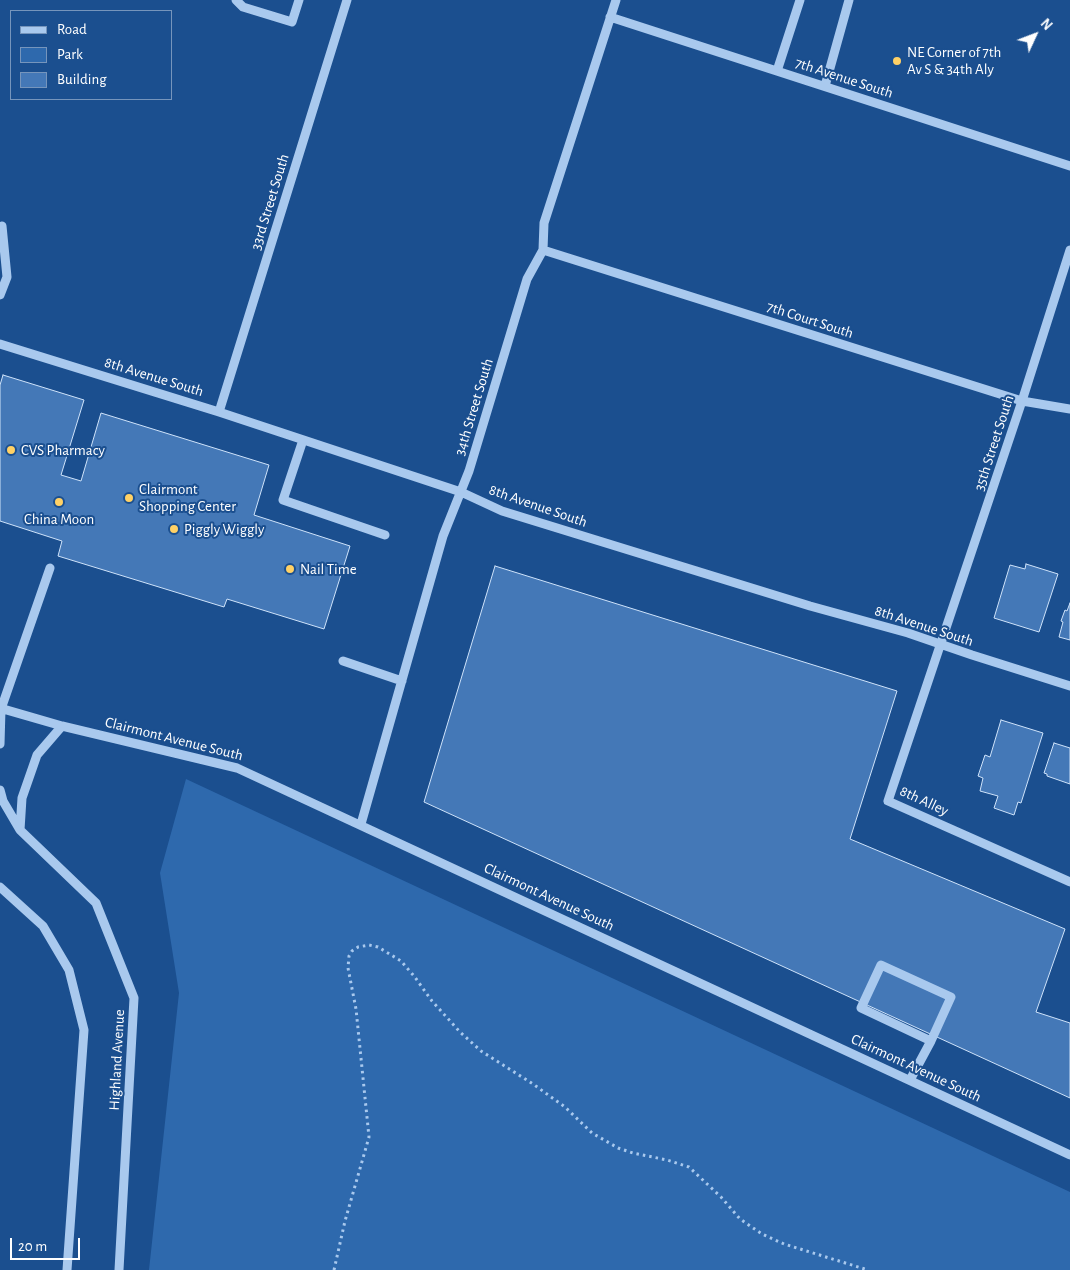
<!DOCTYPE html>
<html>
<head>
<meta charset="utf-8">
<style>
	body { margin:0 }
	#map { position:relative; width:1070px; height:1270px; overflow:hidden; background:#1b4f8f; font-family:"Alegreya Sans",sans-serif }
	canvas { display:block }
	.legend { position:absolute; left:10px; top:10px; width:162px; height:90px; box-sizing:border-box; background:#1b4f8f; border:1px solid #7695bc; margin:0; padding:6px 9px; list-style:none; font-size:15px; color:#fff }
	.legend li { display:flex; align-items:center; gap:10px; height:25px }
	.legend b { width:25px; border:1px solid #7695bc }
	.north { position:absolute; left:1010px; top:10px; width:50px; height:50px; -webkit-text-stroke:4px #1b4f8f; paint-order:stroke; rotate:47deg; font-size:14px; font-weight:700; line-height:20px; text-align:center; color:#fff }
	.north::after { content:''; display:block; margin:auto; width:18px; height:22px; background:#fff; clip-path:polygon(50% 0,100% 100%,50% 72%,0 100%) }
	.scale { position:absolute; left:10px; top:1238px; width:70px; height:22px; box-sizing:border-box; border:2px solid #fff; border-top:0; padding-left:6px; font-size:15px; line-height:18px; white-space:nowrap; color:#fff; -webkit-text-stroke:4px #1b4f8f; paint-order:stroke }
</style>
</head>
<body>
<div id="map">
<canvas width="1070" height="1270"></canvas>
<ul class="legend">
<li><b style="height:6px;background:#a9c9ee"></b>Road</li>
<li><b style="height:14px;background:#2e69ad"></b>Park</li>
<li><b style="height:14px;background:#4478b7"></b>Building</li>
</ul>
<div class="north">N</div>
<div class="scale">20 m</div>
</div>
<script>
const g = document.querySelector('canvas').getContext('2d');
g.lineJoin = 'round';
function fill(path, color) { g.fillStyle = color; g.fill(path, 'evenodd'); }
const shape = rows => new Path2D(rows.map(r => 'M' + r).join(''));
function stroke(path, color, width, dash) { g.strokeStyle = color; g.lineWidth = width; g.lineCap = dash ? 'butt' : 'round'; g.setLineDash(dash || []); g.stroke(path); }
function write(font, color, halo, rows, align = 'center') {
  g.font = font + ' "Alegreya Sans",sans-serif'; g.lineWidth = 4; g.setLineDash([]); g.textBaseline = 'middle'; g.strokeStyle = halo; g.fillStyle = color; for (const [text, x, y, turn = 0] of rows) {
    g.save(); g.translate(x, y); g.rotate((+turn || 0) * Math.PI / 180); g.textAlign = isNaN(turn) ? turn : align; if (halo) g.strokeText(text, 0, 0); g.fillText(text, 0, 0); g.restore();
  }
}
fill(shape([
	[186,779,1070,1192,1070,1270,149,1270,179,993,160,873]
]), '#2e69ad');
const building = shape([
	[3,375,84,400,61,475,81,481,101,413,269,465,254,515,350,546,324,629,227,599,224,607,58,556,62,541,0,521,0,385,3,375],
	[1026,564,1058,574,1039,632,994,618,1010,565,1025,569,1026,564],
	[495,566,897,691,850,839,1065,929,1036,1012,1070,1023,1070,1098,424,802,495,566],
	[1070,603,1070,640,1059,637,1063,622,1061,621,1065,610,1067,611,1070,603],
	[1001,720,1043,733,1021,803,1018,802,1014,815,994,808,998,796,980,791,983,778,978,776,985,755,990,757,1001,720],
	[1054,743,1070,748,1070,784,1047,776,1047,774,1044,773,1054,743]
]);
fill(building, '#4478b7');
stroke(building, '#cfe3fa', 1);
stroke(shape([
	[334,1270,345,1221,369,1137,356,1009,348,968,349,956,352,951,358,947,369,945,378,947,401,961,414,976,432,1001,460,1032,481,1051,533,1084,565,1107,592,1133,618,1148,633,1153,667,1160,689,1167,721,1197,740,1219,762,1234,784,1244,868,1270]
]), '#a9c9ee', 3, [2.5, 4]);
stroke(shape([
	[236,0,243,7,292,22,299,0],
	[610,17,1070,166],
	[777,71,800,0],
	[825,86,849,0],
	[543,250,1022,401,1070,409],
	[1070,250,1022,401,888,801,1070,882],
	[0,295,7,277,2,226],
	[0,344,219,412,461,492,502,511,810,606,908,633,972,655,1070,686],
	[219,412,347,0],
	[303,440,283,500,385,535],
	[343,661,402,681],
	[0,708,62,726,237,768,1070,1155],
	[62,726,37,755,22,798,20,830,96,903,134,998,119,1270],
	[0,744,1,709,50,568],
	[0,790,3,801,20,830],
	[361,824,443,536,469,471,527,279,543,250,544,223,616,0],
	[0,887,43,926,69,970,84,1030,67,1270],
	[910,1080,931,1041,951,997,881,965,861,1008,931,1041]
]), '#a9c9ee', 9);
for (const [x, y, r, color] of [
	[897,61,5,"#ffd166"],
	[11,450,5,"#ffd166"],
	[129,498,5,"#ffd166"],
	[59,502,5,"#ffd166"],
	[174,529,5,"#ffd166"],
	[290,569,5,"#ffd166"]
]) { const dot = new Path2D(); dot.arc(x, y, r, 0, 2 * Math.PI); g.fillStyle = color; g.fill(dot); stroke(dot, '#1b4f8f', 2); }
write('15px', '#fff', '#1b4f8f', [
	["NE Corner of 7th",907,52],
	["Av S & 34th Aly",907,69],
	["CVS Pharmacy",21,450],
	["Clairmont",139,489],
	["Shopping Center",139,506],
	["China Moon",59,519,"center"],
	["Piggly Wiggly",184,529],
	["Nail Time",300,569]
], 'left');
write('15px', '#fff', '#1b4f8f', [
	["7th Avenue South",844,78,18],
	["33rd Street South",270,202,-73],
	["7th Court South",810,320,18],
	["8th Avenue South",154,377,17],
	["34th Street South",474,407,-73],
	["35th Street South",994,443,-72],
	["8th Avenue South",538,506,19],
	["8th Avenue South",924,626,18],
	["Clairmont Avenue South",174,739,14],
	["8th Alley",924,801,25],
	["Clairmont Avenue South",549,897,25],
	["Highland Avenue",117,1060,-87],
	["Clairmont Avenue South",916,1068,25]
]);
</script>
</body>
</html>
